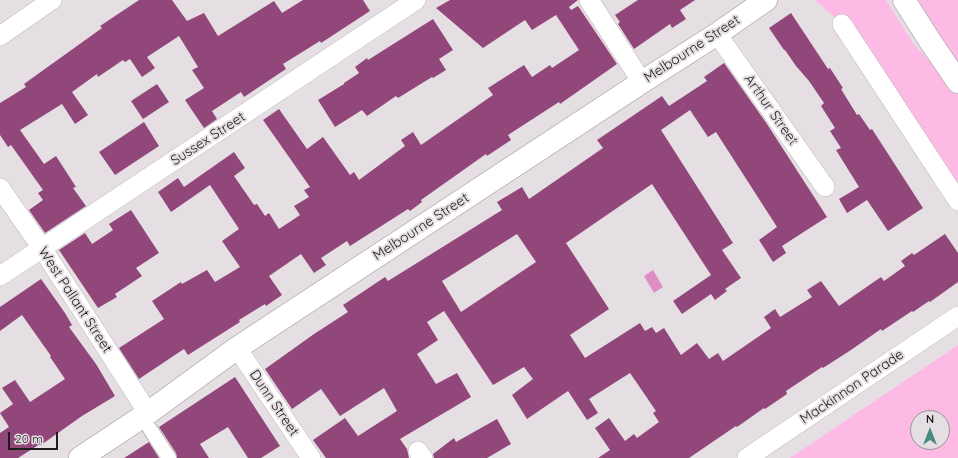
<!DOCTYPE html>
<html>
<head>
<meta charset="utf-8">
<style>
	body { margin:0 }
	#map { position:relative; width:958px; height:458px; overflow:hidden; background:#e5dfe3; font-family:Quicksand,sans-serif }
	canvas { display:block }
	.north { position:absolute; left:910px; top:410px; width:40px; height:40px; box-sizing:border-box; background:#e5dfe3; border:1px solid #959194; border-radius:50%; rotate:0deg; font-size:11px; font-weight:700; line-height:16px; text-align:center; color:#1e1c1e }
	.north::after { content:''; display:block; margin:auto; width:14px; height:18px; background:#488b7f; clip-path:polygon(50% 0,100% 100%,50% 72%,0 100%) }
	.scale { position:absolute; left:8px; top:432px; width:50px; height:18px; box-sizing:border-box; border:2px solid #1e1c1e; border-top:0; padding-left:5px; font-size:12px; line-height:14px; white-space:nowrap; color:#1e1c1e; -webkit-text-stroke:3px #e5dfe3; paint-order:stroke }
</style>
</head>
<body>
<div id="map">
<canvas width="958" height="458"></canvas>
<div class="north">N</div>
<div class="scale">20 m</div>
</div>
<script>
const g = document.querySelector('canvas').getContext('2d');
g.lineJoin = 'round';
function fill(path, color) { g.fillStyle = color; g.fill(path, 'evenodd'); }
const shape = rows => new Path2D(rows.map(r => 'M' + r).join(''));
function stroke(path, color, width, dash) { g.strokeStyle = color; g.lineWidth = width; g.lineCap = dash ? 'butt' : 'round'; g.setLineDash(dash || []); g.stroke(path); }
function write(font, color, halo, rows, align = 'center') {
  g.font = font + ' Quicksand,sans-serif'; g.lineWidth = 4; g.setLineDash([]); g.textBaseline = 'middle'; g.strokeStyle = halo; g.fillStyle = color; for (const [text, x, y, turn = 0] of rows) {
    g.save(); g.translate(x, y); g.rotate((+turn || 0) * Math.PI / 180); g.textAlign = isNaN(turn) ? turn : align; if (halo) g.strokeText(text, 0, 0); g.fillText(text, 0, 0); g.restore();
  }
}
fill(shape([
	[815,0,886,0,914,45,944,75,958,95,958,188,842,24],
	[918,0,958,0,958,68],
	[958,345,958,458,790,458],
	[918,418,942,418,942,442,918,442]
]), '#fdbae5');
fill(shape([
	[653,270,663,287,654,293,644,276]
]), '#df8ec3');
fill(shape([
	[139,0,172,0,187,21,204,13,218,36,274,1,282,13,303,0,363,0,370,11,321,43,320,41,283,64,286,69,244,97,241,92,212,111,217,119,204,128,185,100,204,88,192,70,198,67,179,36,147,57,155,68,142,77,130,59,125,62,123,60,98,77,97,74,72,92,88,115,75,124,62,104,20,130,44,164,56,156,76,187,73,188,86,206,45,233,29,210,43,200,38,193,43,190,11,145,8,147,0,135,0,103,26,87,24,84,102,28,100,26],
	[450,0,578,0,569,7,571,10,578,6,617,64,560,104,559,102,508,135,511,140,487,156,486,154,421,200,422,202,410,211,408,209,350,246,347,241,321,258,326,265,314,273,301,254,269,276,282,295,266,306,265,304,239,320,240,322,188,355,184,349,139,379,119,348,164,319,152,301,181,282,182,284,207,270,215,282,240,267,222,241,239,229,210,185,171,212,158,192,178,178,184,187,234,152,245,168,234,176,254,205,257,204,265,216,269,213,279,229,300,215,294,206,309,197,304,190,310,187,263,120,279,109,307,149,323,137,350,175,354,172,359,180,405,146,401,140,413,132,421,145,493,95,488,88,524,65,532,77,550,65,552,68,579,50,556,15,532,30,525,20,483,48,436,8],
	[638,0,695,0,680,10,686,19,672,28,670,24,634,49,618,24,620,22,615,15],
	[791,13,828,69,830,68,843,88,841,89,857,115,859,114,870,130,872,129,923,208,888,231,867,200,847,213,839,199,859,187,836,150,841,148,830,131,835,128,821,106,824,103,809,81,796,66,785,50,784,50,769,28],
	[433,19,453,50,439,59,446,70,433,78,432,77,398,98,396,96,367,116,362,110,335,127,318,100,344,84,344,83,359,73,355,67,367,58,368,60],
	[724,63,767,124,827,217,782,246,786,253,773,262,759,240,777,227,716,132,708,137,690,110,661,130,733,243,722,250,741,278,725,289,727,291,715,300,711,294,682,314,673,301,711,275,652,184,566,243,609,309,570,335,585,358,640,323,645,331,652,327,656,333,664,328,681,355,697,343,709,359,718,353,723,361,771,328,764,317,775,309,780,317,812,297,807,290,821,281,839,306,881,277,884,281,905,266,901,261,912,253,914,255,945,234,958,253,958,282,930,302,929,301,913,312,912,311,882,331,881,329,851,350,823,368,822,367,786,391,787,394,765,409,764,408,737,427,736,426,689,458,598,458,610,450,595,428,609,418,625,441,634,434,637,438,659,422,653,413,656,411,630,373,589,399,598,413,587,420,568,391,527,419,512,395,533,379,524,367,493,385,444,311,427,322,438,340,417,354,436,384,457,373,471,397,400,439,407,449,409,458,326,458,313,440,345,418,358,436,397,411,384,388,340,416,321,389,292,409,265,369,314,334,348,312,343,305,385,277,388,281,502,210,497,202,522,187,529,199,603,148,597,140,662,96,669,106,707,81,704,77],
	[517,234,536,262,461,312,442,281],
	[157,84,169,102,143,119,131,101],
	[144,122,159,146,115,175,99,152],
	[131,210,159,253,136,268,142,276,115,294,117,297,98,308,59,250,85,233,92,244,113,230,109,224],
	[41,279,65,313,72,325,69,327,96,364,115,396,82,416,41,445,40,444,18,458,0,458,0,433,9,427,0,413,13,404,2,388,15,380,30,402,65,379,50,357,51,356,22,315,0,331,0,307],
	[235,377,280,446,261,458,248,458,228,427,200,444,209,458,177,458,176,453,159,427],
	[497,419,511,444,487,458,434,458,433,454,454,438,456,442],
	[149,442,159,458,124,458]
]), '#92477a');
const pedestrian = shape([
	[150,429,169,458]
]);
const minor = shape([
	[589,0,642,82],
	[842,24,958,201],
	[717,34,825,187],
	[0,36,52,0],
	[0,188,42,248,148,413],
	[0,276,416,0],
	[237,348,311,458],
	[418,451,423,458],
	[747,458,958,316]
]);
const secondary = shape([
	[80,458,148,413,237,348,642,82,717,34,766,0]
]);
const trunk = shape([
	[904,0,930,41,958,82]
]);
stroke(pedestrian, '#beb7bb', 16);
stroke(minor, '#beb7bb', 20);
stroke(secondary, '#beb7bb', 24);
stroke(trunk, '#beb7bb', 24);
stroke(pedestrian, '#fff', 14);
stroke(minor, '#fff', 19);
stroke(secondary, '#fff', 22);
stroke(trunk, '#fff', 22);
write('14px', '#1e1c1e', '#e5dfe3', [
	["Melbourne Street",692,49,-33],
	["Arthur Street",771,110,55],
	["Sussex Street",208,139,-33],
	["Melbourne Street",421,227,-33],
	["West Pallant Street",75,300,57],
	["Mackinnon Parade",852,387,-34],
	["Dunn Street",274,403,56]
]);
</script>
</body>
</html>
